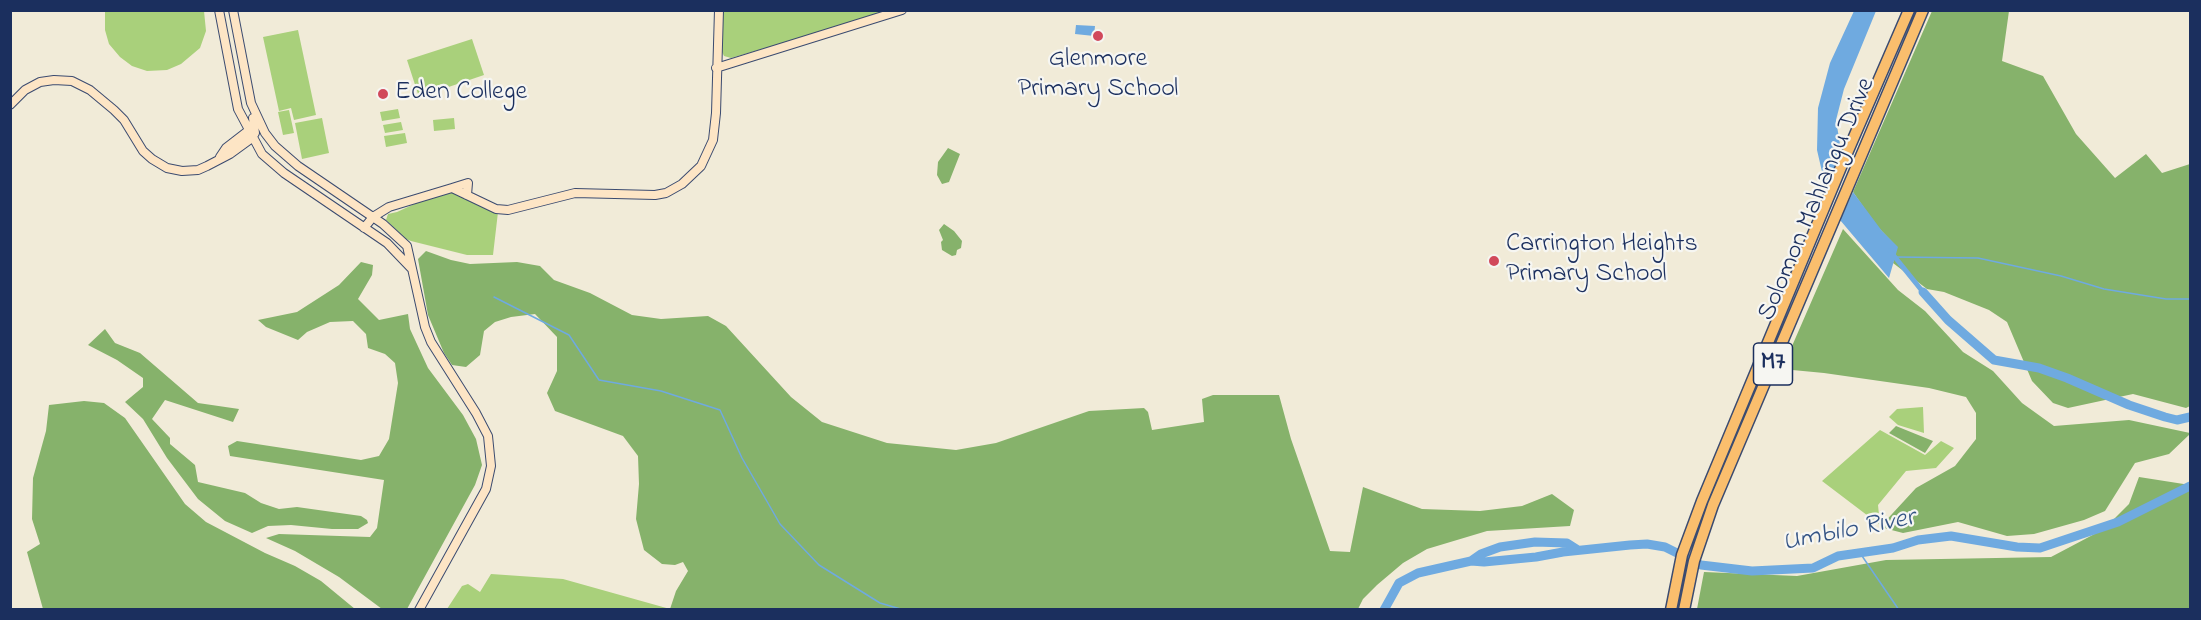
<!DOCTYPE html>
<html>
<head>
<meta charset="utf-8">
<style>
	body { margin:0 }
	#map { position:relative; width:2201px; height:620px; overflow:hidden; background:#f1ebd8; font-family:"Indie Flower",sans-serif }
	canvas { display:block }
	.frame { position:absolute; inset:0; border:12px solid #1b2f5e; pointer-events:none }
</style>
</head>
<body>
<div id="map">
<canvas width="2201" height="620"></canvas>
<div class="frame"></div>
</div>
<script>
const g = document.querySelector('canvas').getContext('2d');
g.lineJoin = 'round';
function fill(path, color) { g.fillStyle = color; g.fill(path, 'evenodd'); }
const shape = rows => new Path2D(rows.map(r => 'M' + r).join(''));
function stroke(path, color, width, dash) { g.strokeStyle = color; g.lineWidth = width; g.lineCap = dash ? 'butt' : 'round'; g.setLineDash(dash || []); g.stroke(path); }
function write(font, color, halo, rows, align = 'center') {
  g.font = font + ' "Indie Flower",sans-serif'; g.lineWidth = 4.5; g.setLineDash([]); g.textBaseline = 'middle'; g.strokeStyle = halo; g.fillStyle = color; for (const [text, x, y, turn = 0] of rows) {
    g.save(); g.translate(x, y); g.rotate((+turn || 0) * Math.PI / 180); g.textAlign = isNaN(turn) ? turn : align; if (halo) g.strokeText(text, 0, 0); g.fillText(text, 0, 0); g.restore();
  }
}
fill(shape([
	[105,11,204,11,206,31,200,48,181,64,167,70,147,71,132,66,120,57,109,44,105,30],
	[722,11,893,11,731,58,724,56,722,52],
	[298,30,316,115,294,120,291,108,279,111,263,37],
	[472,39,484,75,419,97,407,60],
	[398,109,400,118,382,121,380,112],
	[289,110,294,133,283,135,278,112],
	[322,118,329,153,302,159,295,123],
	[454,118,455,129,434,131,433,120],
	[401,122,403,130,385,133,383,125],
	[405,133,407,143,386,147,384,136],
	[450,192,468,198,498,212,493,255,467,255,411,241,406,239,386,220,388,214,397,212,421,201],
	[1923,407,1924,433,1898,425,1889,417,1897,409],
	[1880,430,1925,455,1941,441,1954,448,1936,468,1906,471,1878,505,1880,525,1822,481],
	[491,574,563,579,670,609,447,609,462,586,468,584,480,592]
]), '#a9d07b');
fill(shape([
	[1932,11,2009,11,2002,61,2043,76,2076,134,2115,178,2146,154,2162,173,2190,164,2190,406,2186,408,2133,394,2068,408,2053,403,2032,381,2007,322,1989,310,1944,292,1927,289,1893,263,1897,247,1875,224,1853,192],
	[948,148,960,154,949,182,942,184,937,175,938,162],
	[944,224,954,231,962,241,961,248,957,250,956,255,952,256,942,250,941,242,943,240,939,230],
	[1843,229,1898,290,1925,311,1963,352,1993,371,2022,403,2054,426,2129,420,2190,433,2190,434,2169,454,2135,463,2105,511,2084,520,2034,534,2007,536,1958,522,1903,533,1880,527,1916,488,1955,466,1976,439,1976,413,1966,397,1929,388,1824,373,1782,369],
	[426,251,451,260,470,264,517,262,540,266,554,280,590,293,632,315,661,319,708,316,726,326,791,397,822,422,887,443,956,450,996,443,1089,411,1126,409,1144,408,1148,412,1152,430,1204,422,1202,399,1213,395,1279,395,1291,439,1330,551,1350,552,1363,487,1422,509,1480,511,1522,506,1552,494,1574,510,1570,526,1487,531,1427,549,1403,563,1377,585,1363,599,1358,609,670,609,676,591,688,571,683,562,675,565,662,564,644,550,636,519,639,484,638,456,623,436,555,411,547,393,557,371,557,337,535,314,511,317,495,322,484,331,480,355,466,367,452,365,444,353,428,315,418,259],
	[361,262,373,265,372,275,358,299,379,320,408,314,410,329,428,368,463,415,476,439,482,465,475,485,407,609,382,609,339,577,295,551,266,538,279,534,370,537,377,528,384,480,230,456,228,446,237,441,361,460,379,456,389,439,398,383,395,363,385,354,368,348,366,334,353,321,330,322,307,332,298,340,266,327,258,320,297,312,339,285],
	[105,329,115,343,140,353,198,403,239,409,233,422,165,400,152,419,170,438,170,444,195,465,198,482,245,493,261,503,279,509,297,507,361,516,367,520,368,523,358,529,332,529,291,525,268,526,252,533,225,521,198,499,167,458,143,419,125,402,143,387,143,378,117,360,88,345],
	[84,401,104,403,125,418,185,504,206,522,265,553,295,566,321,581,355,609,263,608,43,609,27,552,40,544,32,519,33,478,46,431,49,405],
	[1896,426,1933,441,1925,453,1889,433],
	[2139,477,2190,485,2190,609,1697,609,1704,572,1797,576,1886,560,2051,557,2104,529,2129,504]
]), '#86b26b');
fill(shape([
	[1854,11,1876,11,1844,89,1836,120,1842,156,1826,189,1817,150,1818,108,1830,63],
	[1076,25,1095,26,1094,36,1075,34],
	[1853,192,1882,231,1898,247,1889,278,1840,220]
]), '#6faae0');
stroke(shape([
	[1896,257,1978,258,2061,276,2104,289,2166,299,2190,299],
	[494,297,569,335,599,380,661,391,720,410,742,458,780,524,819,565,880,603,904,610],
	[2187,488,2190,491],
	[1860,553,1899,610]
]), '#6faae0', 1.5);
stroke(shape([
	[1890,251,1923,292]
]), '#6faae0', 5);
stroke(shape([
	[1923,292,1948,320,1994,360,2039,368,2067,378,2129,405,2165,417,2177,420,2190,417],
	[1471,561,1481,554,1500,547,1535,542,1567,543,1578,550],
	[1384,610,1399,583,1418,573,1471,561,1484,562,1536,557,1563,552,1630,545,1647,544,1665,547,1701,565,1752,571,1813,568,1838,556,1893,548,1918,540,1951,536,2017,547,2040,548,2118,522,2190,486]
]), '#6faae0', 9);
const secondary = shape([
	[219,10,238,109,262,154,284,173,387,243,411,268],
	[233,10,251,103,265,133,275,146,298,166,383,224,407,246,425,327,431,342,476,413,488,436,491,466,486,489,419,610],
	[716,68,902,10],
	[10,105,25,90,40,82,54,80,72,81,90,90,114,110,124,120,143,151,152,159,167,168,182,171,198,170,207,166,230,154,252,138,255,133,253,118],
	[220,157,226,148,248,131,253,132],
	[452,188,468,183,467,195],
	[364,228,373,217,389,207,452,188,496,209,508,210,575,193,655,195,666,193,682,184,701,166,713,140,716,113,719,10]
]);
const highway = shape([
	[1671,610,1682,555,1702,501,1844,160,1909,10],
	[1684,610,1694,561,1713,505,1923,10]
]);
stroke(secondary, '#3b4b70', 10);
stroke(highway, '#3b4b70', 13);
stroke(secondary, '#fde5c5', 8);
stroke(highway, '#fabe6d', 10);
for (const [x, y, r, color] of [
	[1098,36,6,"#d1495b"],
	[383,94,6,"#d1495b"],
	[1494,261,6,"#d1495b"]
]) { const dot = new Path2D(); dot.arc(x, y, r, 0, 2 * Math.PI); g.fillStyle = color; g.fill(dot); stroke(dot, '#f6f6f2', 2); }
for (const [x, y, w] of [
	[1773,364,39]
]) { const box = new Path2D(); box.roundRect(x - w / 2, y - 21, w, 42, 4.5); g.fillStyle = '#f6f6f2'; g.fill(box); stroke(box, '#1b2f5e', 1.5); }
write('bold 24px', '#1b2f5e', null, [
	["M7",1773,364]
]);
write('26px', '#1b2f5e', '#f6f6f2', [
	["Glenmore",1098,61,"center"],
	["Primary School",1098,91,"center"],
	["Eden College",395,94],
	["Carrington Heights",1506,246],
	["Primary School",1506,276]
], 'left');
write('26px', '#1b2f5e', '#f6f6f2', [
	["Solomon Mahlangu Drive",1818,200,-67]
]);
write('italic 27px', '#345485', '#f6f6f2', [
	["Umbilo River",1849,532,-11]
]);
</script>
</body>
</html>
